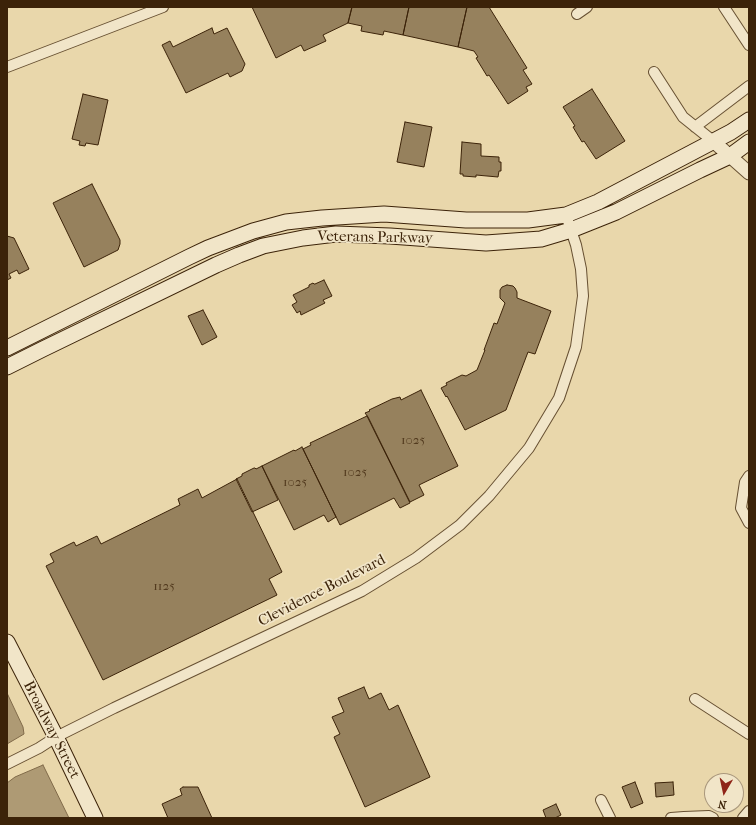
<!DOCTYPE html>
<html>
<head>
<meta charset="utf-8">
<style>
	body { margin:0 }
	#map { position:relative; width:756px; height:825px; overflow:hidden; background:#e9d7ab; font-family:"IM FELL French Canon",serif }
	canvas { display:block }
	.frame { position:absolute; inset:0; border:8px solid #3c2309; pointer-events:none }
	.north { position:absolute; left:704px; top:773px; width:40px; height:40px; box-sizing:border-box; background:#f1e5c8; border:1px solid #a9977c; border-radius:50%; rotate:189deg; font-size:11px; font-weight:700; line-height:16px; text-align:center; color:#3c2309 }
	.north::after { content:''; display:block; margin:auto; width:14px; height:18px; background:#8f2418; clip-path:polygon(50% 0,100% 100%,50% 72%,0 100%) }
</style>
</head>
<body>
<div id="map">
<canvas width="756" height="825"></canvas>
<div class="frame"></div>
<div class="north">N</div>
</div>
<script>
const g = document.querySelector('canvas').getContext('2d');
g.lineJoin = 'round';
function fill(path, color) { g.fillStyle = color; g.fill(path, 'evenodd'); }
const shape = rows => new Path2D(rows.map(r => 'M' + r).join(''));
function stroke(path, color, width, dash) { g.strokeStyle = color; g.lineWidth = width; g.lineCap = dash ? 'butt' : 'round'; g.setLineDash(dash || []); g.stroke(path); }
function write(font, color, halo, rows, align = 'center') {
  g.font = font + ' "IM FELL French Canon",serif'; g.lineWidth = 3.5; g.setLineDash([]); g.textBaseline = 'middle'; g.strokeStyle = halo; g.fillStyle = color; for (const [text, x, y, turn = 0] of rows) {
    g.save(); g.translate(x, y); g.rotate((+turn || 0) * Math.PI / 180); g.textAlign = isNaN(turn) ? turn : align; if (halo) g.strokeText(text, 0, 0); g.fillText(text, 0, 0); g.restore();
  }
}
const water = shape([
	[7,693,23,727,24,734,7,744,7,693],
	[43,765,69,818,7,818,7,783,15,777,43,765]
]);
fill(water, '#ae9a74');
stroke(water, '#806a49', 1);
const building = shape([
	[252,7,352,7,348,23,323,35,326,41,304,51,301,45,276,58,252,7],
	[352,7,409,7,403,35,384,31,383,35,361,31,362,26,348,23,352,7],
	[409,7,467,7,458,47,403,35,409,7],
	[467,7,489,7,527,68,523,70,532,84,526,87,528,91,508,104,489,75,487,76,476,58,478,57,474,51,458,47,467,7],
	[212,28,214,34,227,28,245,64,242,71,230,77,228,73,186,93,162,45,170,41,173,47,212,28],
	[592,89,625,141,596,159,584,141,582,142,573,127,575,126,563,107,592,89],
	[83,94,108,100,98,145,86,143,85,146,79,145,80,141,72,139,83,94],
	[405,122,432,127,424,167,397,162,405,122],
	[462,142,481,144,481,156,499,157,499,162,501,162,501,171,499,171,498,177,476,175,476,177,463,176,463,174,460,174,462,142],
	[92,184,120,240,120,244,118,250,84,267,53,203,92,184],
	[7,236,14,238,29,269,19,274,17,270,9,274,11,278,7,280,7,236],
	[324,280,332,296,323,300,325,303,301,315,300,311,297,313,292,305,297,302,293,295,309,287,309,285,313,283,314,284,315,284,324,280],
	[507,285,513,286,515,288,517,292,517,298,551,311,535,354,528,352,506,410,465,430,447,396,446,397,441,388,447,385,446,383,462,375,466,376,477,370,485,350,484,350,494,323,497,324,505,303,500,298,500,290,502,287,507,285],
	[203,310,217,337,202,345,188,316,203,310],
	[421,390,458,466,419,485,424,495,410,502,368,417,365,413,370,411,369,410,392,399,400,397,401,400,421,390],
	[367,416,410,503,400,508,394,498,340,525,303,449,311,445,310,443,367,416],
	[302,447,336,517,328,522,324,515,294,530,262,466,294,450,295,451,302,447],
	[262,466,278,500,252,512,236,479,242,476,242,474,254,468,255,468,256,469,262,466],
	[237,479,282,572,269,579,277,595,103,680,46,566,54,562,50,554,74,542,76,546,97,536,101,544,180,505,178,499,198,489,202,498,237,479],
	[364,687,369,699,381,693,389,710,398,705,430,777,365,807,334,737,340,734,332,717,344,712,338,698,364,687],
	[635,782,643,803,631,808,622,787,635,782],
	[673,782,674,795,656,797,655,783,673,782],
	[183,787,198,787,212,818,168,818,162,804,182,795,180,789,183,787],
	[556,804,561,815,555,818,546,818,543,810,556,804]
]);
fill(building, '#96815d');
stroke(building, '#3c2309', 1);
const minor = shape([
	[724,7,749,45],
	[577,14,587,7],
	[7,67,163,7],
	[654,72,683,117,713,141],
	[695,127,749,86],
	[749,476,745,482,741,508,749,523],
	[695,699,749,734],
	[7,764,39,748,56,737,114,708,362,591,416,558,460,525,489,496,529,448,559,398,576,347,583,296,581,269,576,245,566,215],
	[601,800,610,818],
	[671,818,684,817,709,816,713,818],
	[743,818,749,811]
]);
const tertiary = shape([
	[713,141,749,173]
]);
const secondary = shape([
	[7,348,189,257,208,248,253,231,286,222,322,218,384,214,466,220,528,220,566,215,598,202,731,132,749,120],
	[7,367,43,349,216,265,239,255,263,246,303,238,336,234,390,236,486,243,541,239,571,230,616,212,700,170,730,156,749,142],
	[7,642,56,737,95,818]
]);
stroke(minor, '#675032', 12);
stroke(tertiary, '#675032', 15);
stroke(secondary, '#3c2309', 17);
stroke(minor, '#f1e5c8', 10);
stroke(tertiary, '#f1e5c8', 13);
stroke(secondary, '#f1e5c8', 15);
write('13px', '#523a1e', null, [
	["1025",413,441],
	["1025",355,473],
	["1025",295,483],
	["1125",164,587]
]);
write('15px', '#3c2309', '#f1e5c8', [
	["Veterans Parkway",375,238,1],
	["Clevidence Boulevard",322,591,-27],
	["Broadway Street",51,730,63]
]);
</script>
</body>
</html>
